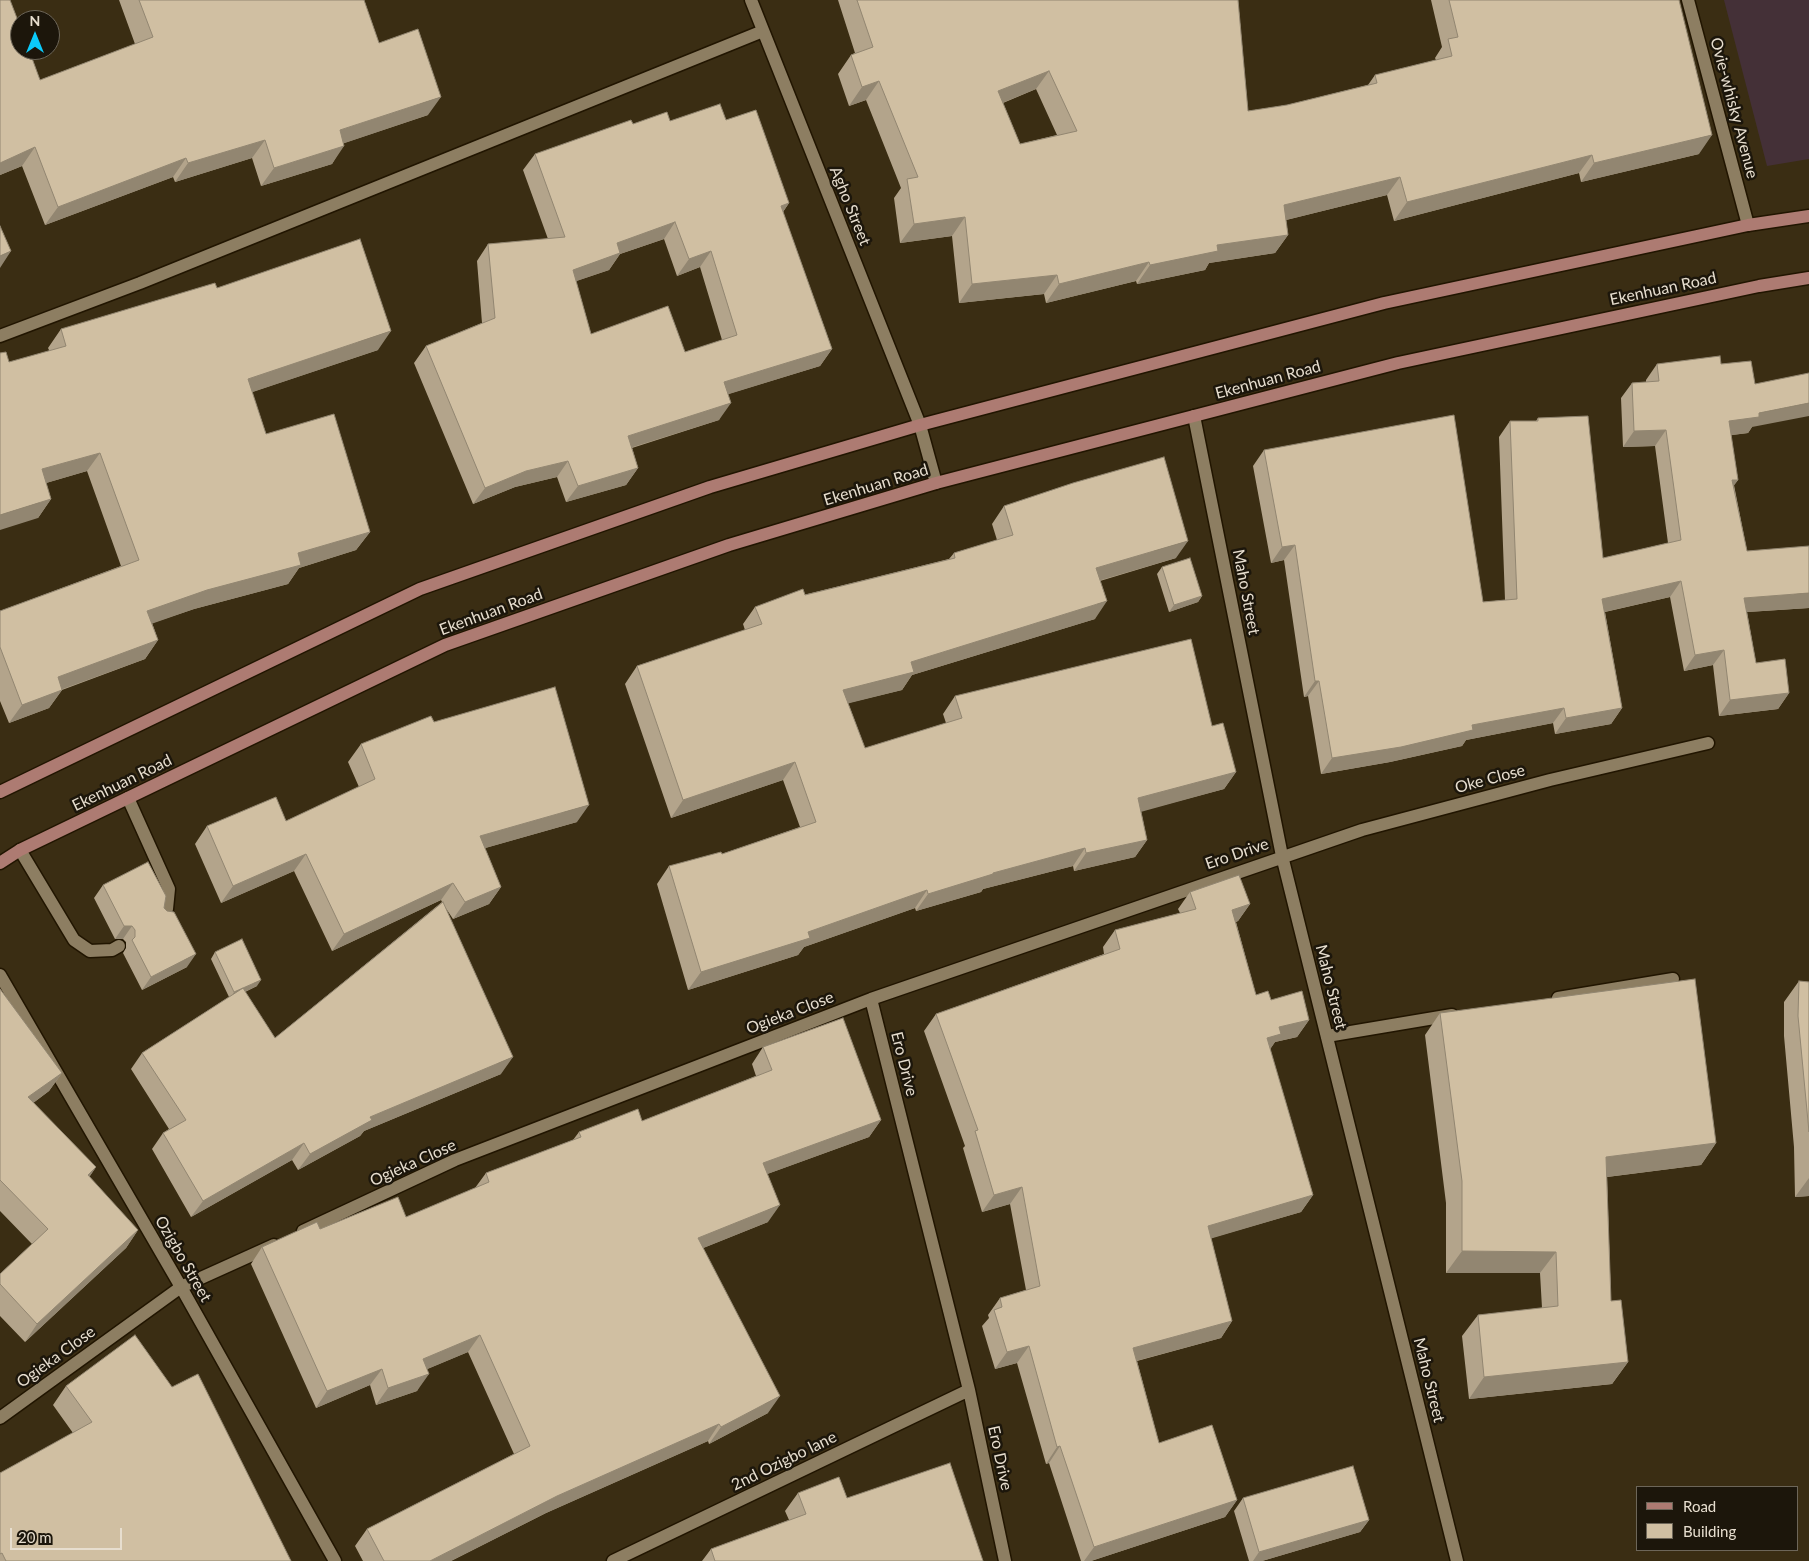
<!DOCTYPE html>
<html>
<head>
<meta charset="utf-8">
<style>
	body { margin:0 }
	#map { position:relative; width:1809px; height:1561px; overflow:hidden; background:#3a2d13; font-family:Lato,sans-serif }
	canvas { display:block }
	.legend { position:absolute; left:1636px; top:1486px; width:162px; height:65px; box-sizing:border-box; background:#1c160b; border:1px solid #6d6659; margin:0; padding:6px 9px; list-style:none; font-size:15px; color:#e7decf }
	.legend li { display:flex; align-items:center; gap:10px; height:25px }
	.legend b { width:25px; border:1px solid #6d6659 }
	.north { position:absolute; left:10px; top:10px; width:50px; height:50px; box-sizing:border-box; background:#1c160b; border:1px solid #6d6659; border-radius:50%; rotate:0deg; font-size:14px; font-weight:700; line-height:20px; text-align:center; color:#e7decf }
	.north::after { content:''; display:block; margin:auto; width:18px; height:22px; background:#0bcafa; clip-path:polygon(50% 0,100% 100%,50% 72%,0 100%) }
	.scale { position:absolute; left:10px; top:1528px; width:112px; height:22px; box-sizing:border-box; border:2px solid #e7decf; border-top:0; padding-left:6px; font-size:15px; line-height:18px; white-space:nowrap; color:#e7decf; -webkit-text-stroke:4px #1c160b; paint-order:stroke }
</style>
</head>
<body>
<div id="map">
<canvas width="1809" height="1561"></canvas>
<ul class="legend">
<li><b style="height:6px;background:#ad7b72"></b>Road</li>
<li><b style="height:14px;background:#d0bfa2"></b>Building</li>
</ul>
<div class="north">N</div>
<div class="scale">20 m</div>
</div>
<script>
const g = document.querySelector('canvas').getContext('2d');
g.lineJoin = 'round';
function fill(path, color) { g.fillStyle = color; g.fill(path, 'evenodd'); }
const shape = rows => new Path2D(rows.map(r => 'M' + r).join(''));
function stroke(path, color, width, dash) { g.strokeStyle = color; g.lineWidth = width; g.lineCap = dash ? 'butt' : 'round'; g.setLineDash(dash || []); g.stroke(path); }
function write(font, color, halo, rows, align = 'center') {
  g.font = font + ' Lato,sans-serif'; g.lineWidth = 5; g.setLineDash([]); g.textBaseline = 'middle'; g.strokeStyle = halo; g.fillStyle = color; for (const [text, x, y, turn = 0] of rows) {
    g.save(); g.translate(x, y); g.rotate((+turn || 0) * Math.PI / 180); g.textAlign = isNaN(turn) ? turn : align; if (halo) g.strokeText(text, 0, 0); g.fillText(text, 0, 0); g.restore();
  }
}
fill(shape([
	[1724,0,1809,0,1809,159,1767,166]
]), '#443037');
const service = shape([
	[128,798,169,889,167,909,162,917],
	[20,850,74,940,90,951,112,950,119,946],
	[1558,998,1673,979],
	[1327,1036,1452,1015]
]);
const minor = shape([
	[751,0,920,425,936,483],
	[1688,0,1748,225],
	[0,336,140,283,763,31],
	[1194,416,1282,856,1457,1561],
	[0,975,181,1287,335,1561],
	[871,999,969,1390,1005,1561],
	[303,1231,455,1160,871,999,1362,830,1550,780,1708,743],
	[0,1418,181,1287,274,1245],
	[613,1561,969,1390]
]);
const secondary = shape([
	[0,792,420,589,710,487,920,425,1384,303,1748,225,1809,216],
	[0,863,20,850,445,645,729,545,936,483,1398,363,1759,286,1809,278]
]);
stroke(service, '#211500', 15);
stroke(minor, '#211500', 15);
stroke(secondary, '#211500', 15);
stroke(service, '#8d7e62', 12);
stroke(minor, '#8d7e62', 12);
stroke(secondary, '#ad7b72', 12);
fill(shape([
	[0,0,40,80,135,44,119,0,364,0,379,43,428,115,344,143,332,164,261,186,252,158,175,182,173,177,45,225,22,166,0,175],
	[838,0,1238,0,1248,111,1287,105,1368,85,1375,75,1436,60,1435,58,1442,47,1431,0,1679,0,1699,154,1581,182,1579,173,1394,221,1387,195,1286,220,1288,235,1275,253,1209,263,1205,270,1137,284,1136,281,1046,303,1044,294,959,303,952,236,900,243,894,198,901,188,866,100,849,106,838,74,851,55,855,53],
	[1036,89,1057,135,1020,144,1003,103],
	[726,120,789,203,783,212,832,349,820,366,728,394,719,420,632,448,638,468,626,485,566,502,557,477,515,487,473,504,414,363,426,346,482,323,477,261,488,244,548,239,523,170,535,154,633,124,670,121],
	[664,239,677,276,700,267,722,340,685,352,591,334,576,281,609,270,620,254],
	[217,288,378,350,252,392,266,434,370,532,356,550,299,568,288,584,194,609,152,623,158,640,145,659,62,690,49,708,9,723,0,701,0,611,121,566,87,471,46,483,51,499,38,518,49,350,48,348,61,329],
	[1657,364,1721,364,1752,427,1748,433,1731,435,1738,480,1734,485,1747,551,1809,608,1747,612,1756,663,1789,693,1778,709,1719,716,1713,665,1684,671,1670,597,1605,612,1622,708,1611,724,1555,734,1553,723,1466,740,1462,746,1390,762,1321,774,1308,696,1304,697,1284,560,1271,563,1253,466,1264,450,1483,602,1505,600,1499,437,1510,421,1536,421,1538,418,1603,558,1668,543,1655,446,1623,447,1621,398,1632,383,1646,382,1646,380],
	[1004,506,1176,558,1100,581,1095,619,912,675,902,690,848,703,865,748,946,723,943,714,955,696,1212,726,1236,772,1224,789,1141,811,1147,840,1135,857,1074,871,1073,866,983,889,981,892,916,911,915,908,804,947,798,955,688,990,657,884,669,866,722,854,800,827,783,780,671,818,625,684,637,666,745,630,743,624,755,607,949,559,954,553,997,540,992,524],
	[1162,567,1202,596,1198,602,1169,612,1157,574],
	[434,722,577,822,485,848,501,887,489,904,453,919,445,907,501,1074,364,1131,360,1136,298,1170,292,1160,191,1217,152,1149,163,1133,169,1129,131,1069,142,1053,229,997,211,959,215,952,257,986,245,992,275,1038,442,902,441,900,332,951,294,871,221,903,195,844,207,826,286,821,359,787,348,762,361,744],
	[103,885,164,908,187,967,142,990,123,953,126,948,126,942,123,939,115,939,94,898],
	[1190,892,1250,904,1238,921,1236,922,1256,995,1271,1000,1309,1020,1297,1037,1275,1042,1270,1049,1313,1195,1301,1212,1211,1238,1232,1321,1221,1338,1137,1361,1159,1443,1237,1500,1225,1517,1091,1561,1081,1561,1049,1463,1046,1464,1017,1363,995,1369,982,1326,989,1318,988,1315,1000,1298,1026,1290,1010,1204,982,1212,963,1148,965,1146,924,1031,936,1014,1104,954,1103,947,1115,930,1180,913,1178,909],
	[1799,981,1809,982,1809,1196,1795,1197,1794,1147,1784,1036,1784,1002],
	[0,989,62,1073,49,1091,33,1103,96,1167,89,1177,138,1230,126,1248,25,1342,0,1316,0,1274,32,1244,0,1211],
	[1440,1013,1716,1143,1701,1165,1607,1177,1611,1301,1628,1362,1612,1384,1469,1399,1462,1336,1478,1315,1542,1308,1540,1273,1446,1273,1446,1203,1425,1035],
	[763,1047,881,1120,869,1137,767,1174,768,1222,703,1248,768,1413,709,1444,708,1441,546,1513,451,1561,363,1561,355,1546,367,1529,514,1454,468,1352,427,1369,417,1391,376,1405,370,1385,316,1408,251,1264,262,1247,320,1229,406,1217,475,1188,486,1173,573,1140,579,1132,642,1121,756,1076,752,1064],
	[66,1386,291,1561,0,1561,0,1473,73,1433,53,1405],
	[798,1493,847,1498,983,1561,702,1561,711,1549,789,1520,785,1511],
	[1243,1498,1369,1520,1360,1532,1262,1561,1249,1561,1234,1511]
]), '#b3a48b');
fill(shape([
	[1049,71,1036,89,985,110,998,91],
	[879,81,866,100,849,106,862,87],
	[441,97,428,115,327,149,340,130],
	[1712,135,1699,154,1581,182,1594,163],
	[265,140,252,158,175,182,188,163],
	[344,146,332,164,261,186,274,168],
	[35,147,22,166,0,175,0,163],
	[1592,155,1579,173,1394,221,1407,202],
	[186,158,173,177,45,225,58,207],
	[1400,177,1387,195,1270,224,1284,205],
	[789,203,778,219,781,206],
	[965,217,952,236,900,243,914,224],
	[675,222,664,239,620,254,609,270,562,286,573,270,617,243],
	[1288,235,1275,253,1209,263,1205,270,1137,284,1150,265,1217,245],
	[11,251,0,268,0,256],
	[711,251,700,267,677,276,689,259],
	[1149,262,1136,281,1046,303,1059,284],
	[1057,275,1044,294,959,303,972,284],
	[391,331,378,350,235,398,248,379],
	[832,349,820,366,713,399,724,382],
	[731,403,719,420,617,452,628,436],
	[1809,403,1809,416,1752,427,1748,433,1718,437,1729,421,1759,413],
	[1666,430,1655,446,1623,447,1634,431],
	[100,453,87,471,29,488,42,469],
	[568,461,557,477,515,487,473,504,485,488,526,471],
	[638,468,626,485,566,502,578,486],
	[1732,480,1738,480,1727,495],
	[51,499,38,518,0,530,0,515],
	[370,532,356,550,299,568,288,584,194,609,134,630,147,611,298,553],
	[1188,541,1176,558,1084,585,1096,568],
	[1295,545,1284,560,1271,563,1282,547],
	[1681,581,1670,597,1591,615,1602,599],
	[1809,593,1809,608,1733,613,1744,598],
	[1202,596,1198,602,1169,612,1174,605],
	[1107,601,1095,619,912,675,902,690,830,708,843,690,911,662],
	[158,640,145,659,49,694,62,690,49,708,9,723,22,705,58,677],
	[1724,650,1713,665,1684,671,1695,655],
	[1315,681,1319,681,1308,696,1304,697],
	[1789,693,1778,709,1719,716,1730,700],
	[1564,708,1553,723,1466,740,1462,746,1390,762,1321,774,1332,758,1472,725],
	[1622,708,1611,724,1555,734,1566,718],
	[795,762,783,780,671,818,683,800],
	[1236,772,1224,789,1126,816,1138,798],
	[589,805,577,822,468,853,480,836],
	[1147,840,1135,857,1074,871,1086,853],
	[1085,848,1073,866,983,889,981,892,916,911,928,894,993,873],
	[306,854,294,871,221,903,233,886],
	[453,883,441,900,332,951,344,934],
	[501,887,489,904,453,919,465,902],
	[927,890,915,908,804,947,798,955,688,990,701,972,808,932],
	[1250,904,1238,921,1220,927,1232,910],
	[124,926,132,926,123,939,115,939],
	[196,954,187,967,142,990,151,977],
	[261,980,257,986,230,999,234,992],
	[1309,1020,1297,1037,1275,1042,1269,1051,1267,1038,1279,1027],
	[513,1057,501,1074,364,1131,360,1136,298,1170,310,1154,370,1117],
	[62,1073,49,1091,16,1116,28,1097],
	[881,1120,869,1137,751,1180,763,1163],
	[304,1143,292,1160,191,1217,203,1201],
	[1716,1143,1701,1165,1591,1179,1606,1157],
	[96,1167,84,1185,88,1175],
	[1809,1178,1809,1196,1795,1197],
	[1022,1187,1010,1204,982,1212,994,1195],
	[1313,1195,1301,1212,1196,1243,1208,1226],
	[780,1205,768,1222,686,1255,698,1238],
	[138,1230,126,1248,25,1342,37,1324],
	[1462,1251,1556,1252,1540,1273,1446,1273],
	[1232,1321,1221,1338,1121,1365,1133,1348],
	[480,1335,468,1352,411,1376,423,1359],
	[1029,1346,1017,1363,995,1369,1007,1352],
	[1628,1362,1612,1384,1469,1399,1484,1377],
	[382,1369,370,1385,316,1408,327,1391],
	[429,1374,417,1391,376,1405,388,1388],
	[780,1396,768,1413,709,1444,721,1427],
	[719,1424,708,1441,546,1513,451,1561,430,1561,557,1496],
	[1060,1446,1049,1463,1046,1464,1057,1447],
	[1237,1500,1225,1517,1091,1561,1084,1561,1094,1547],
	[1369,1520,1360,1532,1262,1561,1253,1561,1259,1552]
]), '#928671');
const building = shape([
	[0,0,10,0,20,26,20,50,29,50,40,80,153,37,139,0,364,0,379,43,418,29,441,97,340,130,344,146,274,168,265,140,188,163,186,158,58,207,35,147,0,163,0,0],
	[857,0,1238,0,1248,111,1287,105,1377,83,1375,75,1452,56,1448,39,1458,37,1449,0,1679,0,1712,135,1594,163,1592,155,1407,202,1400,177,1284,205,1288,235,1217,245,1218,251,1150,265,1149,262,1059,284,1057,275,972,284,965,217,914,224,907,179,918,177,879,81,862,87,851,55,873,47,857,0],
	[1049,71,1077,131,1020,144,998,91,1049,71],
	[720,104,726,120,756,110,789,203,781,206,832,349,724,382,731,403,628,436,638,468,578,486,568,461,526,471,485,488,426,346,495,318,488,244,565,237,535,154,631,120,633,124,667,112,670,121,720,104],
	[675,222,689,259,711,251,737,335,685,352,668,306,591,334,573,270,620,253,617,243,675,222],
	[0,226,11,251,0,256,0,226],
	[360,239,391,331,248,379,266,434,334,414,370,532,298,553,301,565,207,590,147,611,158,640,58,677,62,690,22,705,0,647,0,611,139,560,100,453,42,469,51,499,0,515,0,353,6,352,9,362,66,346,61,329,215,283,217,288,360,239],
	[1720,356,1721,364,1751,361,1755,384,1809,373,1809,403,1759,413,1759,417,1729,421,1738,480,1732,480,1747,551,1809,546,1809,593,1744,598,1756,663,1785,659,1789,693,1730,700,1724,650,1695,655,1681,581,1602,599,1622,708,1566,718,1564,708,1472,725,1473,730,1401,747,1332,758,1319,681,1315,681,1295,545,1282,547,1264,450,1454,415,1483,602,1517,599,1510,421,1538,421,1538,418,1588,416,1603,558,1681,540,1666,430,1634,431,1632,383,1659,381,1657,364,1720,356],
	[1164,457,1188,541,1096,568,1107,601,911,662,914,672,843,690,865,748,962,718,955,696,1191,639,1212,726,1223,723,1236,772,1138,798,1147,840,1086,853,1085,848,993,873,993,874,928,894,927,890,808,932,810,938,701,972,669,866,721,852,722,854,816,822,795,762,683,800,637,666,762,624,755,607,803,589,805,595,955,558,954,553,1013,535,1004,506,1073,483,1164,457],
	[1190,558,1202,596,1174,605,1162,567,1190,558],
	[555,687,589,805,480,836,501,887,465,902,453,883,344,934,306,854,233,886,207,826,276,797,286,821,375,779,361,744,431,716,434,722,555,687],
	[148,862,166,896,164,908,167,911,174,912,196,954,151,977,132,940,135,937,135,930,132,926,124,926,103,885,148,862],
	[1239,875,1250,904,1232,910,1256,995,1268,991,1271,1000,1302,991,1309,1020,1279,1027,1281,1034,1267,1038,1313,1195,1208,1226,1232,1321,1133,1348,1159,1443,1212,1425,1237,1500,1094,1547,1060,1446,1057,1447,1029,1346,1007,1352,994,1310,1002,1307,1000,1298,1040,1286,1022,1187,994,1195,975,1131,978,1130,936,1014,1120,949,1115,930,1196,909,1190,892,1239,875],
	[443,902,513,1057,370,1117,372,1120,310,1154,304,1143,203,1201,163,1133,186,1120,142,1053,243,988,275,1038,443,902],
	[242,939,261,980,234,992,215,952,242,939],
	[1695,979,1716,1143,1606,1157,1611,1301,1621,1300,1628,1362,1484,1377,1478,1315,1558,1306,1556,1252,1462,1251,1462,1181,1440,1013,1695,979],
	[1799,981,1809,982,1809,1132,1798,1016,1799,981],
	[0,989,62,1073,28,1097,96,1167,88,1175,138,1230,37,1324,0,1284,0,1274,48,1229,0,1180,0,989],
	[843,1018,881,1120,763,1163,780,1205,698,1238,780,1396,721,1427,719,1424,557,1496,430,1561,384,1561,367,1529,530,1446,480,1335,423,1359,429,1374,388,1388,382,1369,327,1391,262,1247,317,1222,320,1229,398,1197,406,1217,489,1182,486,1173,581,1137,579,1132,638,1109,642,1121,772,1070,763,1047,843,1018],
	[135,1335,172,1387,198,1374,291,1561,6,1561,2,1553,0,1554,0,1473,92,1422,66,1386,135,1335],
	[950,1463,983,1561,715,1561,711,1549,806,1514,798,1493,839,1477,847,1498,950,1463],
	[1353,1466,1369,1520,1259,1552,1243,1498,1353,1466]
]);
fill(building, '#d0bfa2');
stroke(building, '#928671', 1);
write('16px', '#e7decf', '#1c160b', [
	["Ovie-whisky Avenue",1734,108,75],
	["Agho Street",850,206,68],
	["Ekenhuan Road",1663,289,-12],
	["Ekenhuan Road",1268,380,-15],
	["Ekenhuan Road",876,485,-17],
	["Maho Street",1246,592,79],
	["Ekenhuan Road",491,612,-20],
	["Oke Close",1490,779,-15],
	["Ekenhuan Road",122,783,-26],
	["Ero Drive",1237,854,-19],
	["Maho Street",1331,987,76],
	["Ogieka Close",790,1013,-21],
	["Ero Drive",904,1064,76],
	["Ogieka Close",413,1163,-24],
	["Ozigbo Street",183,1259,60],
	["Ogieka Close",56,1357,-36],
	["Maho Street",1429,1380,76],
	["Ero Drive",1000,1458,78],
	["2nd Ozigbo lane",784,1461,-26]
]);
</script>
</body>
</html>
